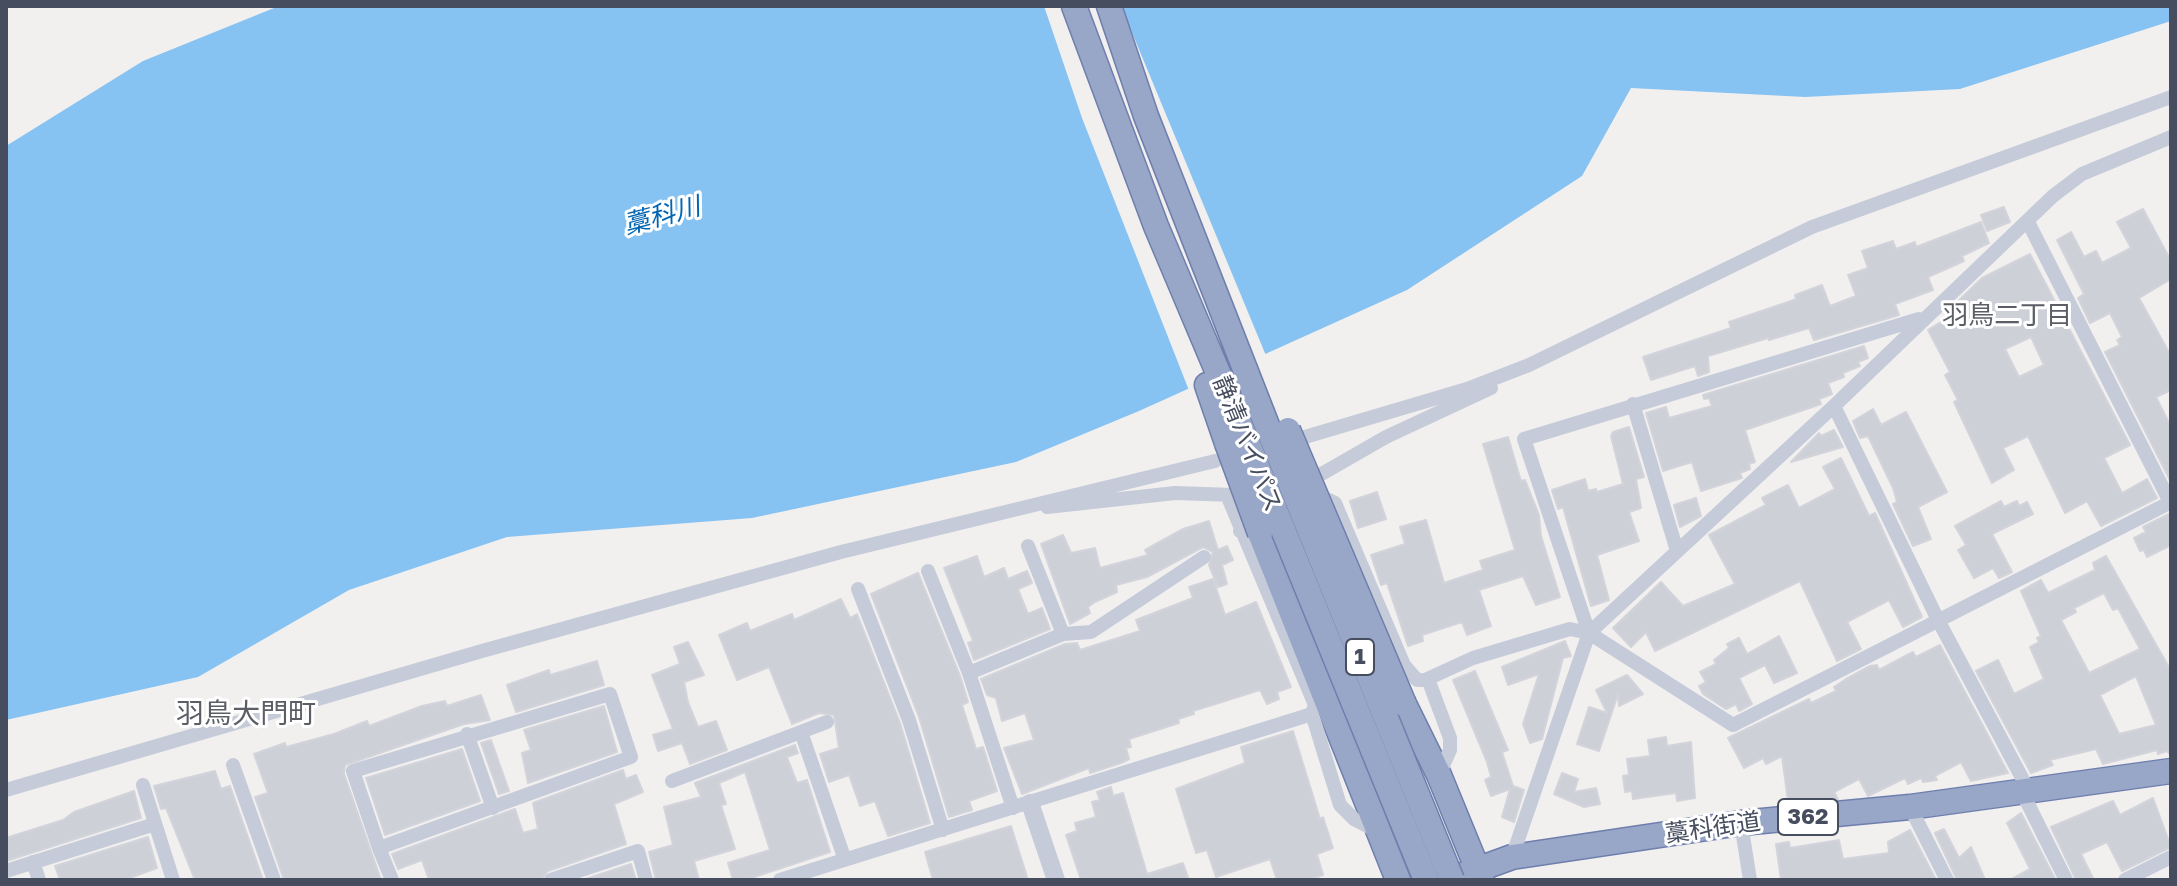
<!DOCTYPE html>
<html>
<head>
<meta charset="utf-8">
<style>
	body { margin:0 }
	#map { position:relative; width:2177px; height:886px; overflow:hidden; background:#f2f0ef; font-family:"Golos Text",sans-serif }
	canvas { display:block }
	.frame { position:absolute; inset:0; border:8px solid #464d5e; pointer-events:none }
</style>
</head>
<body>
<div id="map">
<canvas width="2177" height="886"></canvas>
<div class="frame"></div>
</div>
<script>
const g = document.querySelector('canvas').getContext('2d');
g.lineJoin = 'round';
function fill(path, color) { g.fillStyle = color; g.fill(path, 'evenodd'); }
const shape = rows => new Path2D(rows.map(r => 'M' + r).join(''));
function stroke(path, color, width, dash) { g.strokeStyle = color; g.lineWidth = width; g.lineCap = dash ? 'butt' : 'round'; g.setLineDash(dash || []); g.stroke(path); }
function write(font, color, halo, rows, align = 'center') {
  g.font = font + ' "Golos Text","Noto Sans JP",sans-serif'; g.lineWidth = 6; g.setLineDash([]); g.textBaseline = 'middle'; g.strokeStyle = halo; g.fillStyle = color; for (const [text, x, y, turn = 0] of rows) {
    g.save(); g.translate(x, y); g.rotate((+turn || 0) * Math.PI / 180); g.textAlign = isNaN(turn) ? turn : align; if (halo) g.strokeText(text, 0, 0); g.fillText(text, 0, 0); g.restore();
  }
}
fill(shape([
	[279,6,2171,6,2171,21,1960,89,1805,97,1631,88,1582,176,1407,290,1139,411,1016,462,752,518,507,537,349,590,198,677,6,720,6,146,143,61]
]), '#86c2f2');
fill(shape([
	[1044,6,1121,6,1267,358,1190,393,1082,118]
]), '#f2f0ef');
const building = shape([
	[2004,207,2010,222,1987,231,1981,215,2004,207],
	[2143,209,2171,261,2171,279,2139,298,2171,356,2171,390,2156,397,2171,427,2171,482,2105,352,2120,345,2117,340,2122,337,2110,313,2090,323,2078,298,2084,294,2057,240,2071,232,2084,257,2096,251,2102,263,2131,248,2117,222,2143,209],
	[1981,222,1989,243,1962,256,1964,261,1928,277,1933,290,1895,304,1899,315,1814,340,1809,328,1769,340,1768,338,1708,356,1709,372,1698,376,1695,366,1651,380,1643,357,1731,328,1729,322,1788,302,1796,299,1795,295,1822,285,1830,306,1856,296,1848,275,1868,268,1862,251,1893,241,1896,249,1915,242,1916,247,1981,222],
	[2030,254,2130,445,2104,458,2122,493,2147,479,2157,498,2101,526,2087,501,2065,513,2028,436,2003,448,2014,470,1992,483,1954,402,1958,400,1945,375,1950,372,1928,330,1952,315,1951,308,1982,278,2030,254],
	[2031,337,2044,365,2019,377,2005,349,2031,337],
	[1864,346,1868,358,1858,362,1860,366,1843,373,1844,377,1828,383,1832,394,1819,399,1821,404,1745,430,1755,462,1749,464,1750,469,1740,473,1742,478,1701,491,1692,462,1663,471,1646,413,1666,407,1669,418,1712,406,1709,398,1704,399,1703,395,1864,346],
	[1873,409,1881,425,1906,412,1947,492,1918,507,1931,539,1913,546,1893,504,1897,502,1893,488,1868,436,1860,438,1853,421,1873,409],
	[1629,427,1644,477,1636,479,1641,508,1629,512,1639,541,1597,555,1609,600,1591,606,1563,507,1558,509,1552,490,1585,479,1588,491,1596,489,1597,492,1623,484,1611,436,1613,432,1629,427],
	[1834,430,1843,447,1791,462,1819,433,1821,436,1834,430],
	[1508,437,1521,481,1525,480,1539,515,1541,536,1560,597,1536,605,1523,576,1479,590,1491,626,1467,635,1462,622,1422,635,1423,641,1408,646,1387,583,1381,585,1371,555,1405,544,1400,527,1426,520,1444,583,1483,570,1480,561,1515,550,1483,444,1508,437],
	[1841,458,1869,516,1875,513,1922,617,1903,627,1889,600,1847,622,1861,649,1837,661,1800,581,1655,651,1646,632,1631,647,1613,628,1661,582,1683,606,1735,584,1709,535,1766,505,1762,498,1788,485,1799,508,1835,489,1823,467,1841,458],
	[1377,492,1386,519,1358,528,1350,501,1377,492],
	[1696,498,1701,516,1680,527,1674,505,1696,498],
	[2001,501,2004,507,2017,501,2019,506,2027,502,2033,514,1992,534,2012,572,1999,578,1993,568,1974,578,1958,550,1966,545,1955,526,2001,501],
	[2171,513,2171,545,2147,557,2144,550,2140,551,2134,538,2146,532,2143,527,2171,513],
	[1209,521,1218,550,1227,546,1233,560,1222,565,1227,584,1218,587,1209,565,1213,552,1203,547,1147,577,1116,585,1117,592,1095,602,1088,607,1090,613,1070,624,1041,544,1063,535,1071,553,1095,548,1100,568,1148,555,1145,550,1183,529,1209,521],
	[977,556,984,577,1004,568,1008,579,1027,571,1032,583,1018,589,1028,614,1042,608,1050,629,974,660,968,643,973,641,944,568,977,556],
	[2106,556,2171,671,2171,756,2167,751,2158,754,2157,750,2103,764,2096,749,2050,760,2053,765,2031,773,1976,671,1998,660,2014,694,2044,679,2030,647,2039,642,2037,638,2041,636,2021,591,2041,580,2048,593,2095,570,2093,563,2106,556],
	[2104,593,2113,610,2118,608,2140,649,2089,673,2061,620,2076,612,2074,608,2104,593],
	[2136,676,2156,725,2119,734,2100,695,2136,676],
	[918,573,960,676,968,702,962,705,976,749,983,747,997,791,969,801,972,810,949,817,919,717,871,594,918,573],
	[1213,579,1225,615,1256,602,1291,687,1277,692,1279,699,1267,704,1260,690,1193,711,1194,714,1178,719,1179,723,1129,739,1131,747,1126,748,1129,759,1121,763,1090,773,1089,768,1022,794,1004,748,1034,740,1025,713,1002,721,996,698,987,695,981,679,1065,644,1077,643,1080,650,1140,631,1136,620,1193,598,1189,587,1213,579],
	[841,599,850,618,857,614,900,723,930,823,888,836,875,801,860,806,849,775,829,782,820,754,839,748,834,715,819,713,792,724,769,667,737,680,719,635,747,623,750,631,792,614,794,620,841,599],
	[1779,636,1797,673,1774,683,1765,665,1739,678,1752,704,1739,711,1736,704,1726,709,1703,694,1699,686,1706,682,1700,672,1716,664,1714,660,1729,648,1727,644,1739,638,1747,654,1779,636],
	[1565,641,1571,656,1563,658,1542,739,1530,743,1523,724,1539,674,1508,685,1502,667,1565,641],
	[688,642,704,675,684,682,688,702,698,727,716,721,727,750,690,764,682,743,658,751,653,735,673,729,652,675,680,664,674,647,688,642],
	[1940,645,2008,773,1971,781,1961,762,1935,776,1937,780,1923,782,1921,778,1908,784,1905,778,1868,796,1859,779,1834,792,1838,799,1792,803,1788,801,1782,756,1766,764,1763,758,1744,768,1728,738,1809,699,1811,703,1836,691,1834,687,1846,679,1870,666,1877,665,1879,670,1913,652,1916,657,1940,645],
	[597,661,604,685,516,712,507,685,549,670,550,675,597,661],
	[1475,671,1508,750,1502,752,1513,786,1524,790,1514,822,1502,817,1510,789,1491,796,1485,780,1491,777,1487,762,1453,680,1475,671],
	[1627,675,1643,694,1619,706,1618,694,1599,751,1577,744,1589,707,1607,713,1596,690,1627,675],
	[481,695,490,720,464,724,345,765,344,774,381,880,284,880,255,797,268,793,254,754,285,743,286,747,334,734,367,721,369,726,422,706,445,701,447,706,481,695],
	[604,706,617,752,528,783,522,753,531,750,524,730,604,706],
	[1293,731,1320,819,1323,817,1333,848,1317,854,1323,875,1307,880,1277,880,1270,859,1216,877,1207,850,1196,853,1176,789,1245,763,1241,747,1293,731],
	[1666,737,1667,746,1691,742,1695,798,1677,801,1676,793,1633,799,1632,791,1625,792,1623,776,1629,775,1627,759,1650,756,1648,740,1666,737],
	[491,740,509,791,499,794,481,743,491,740],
	[795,745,798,753,787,757,797,783,807,780,830,852,745,880,733,880,728,863,770,850,745,772,719,783,726,804,721,805,735,849,694,861,699,880,656,880,649,852,673,845,664,807,701,797,695,783,795,745],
	[462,749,480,801,385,835,366,778,462,749],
	[623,770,626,779,636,775,643,792,614,804,626,844,548,871,541,880,429,880,422,860,398,869,392,854,515,809,523,833,538,829,533,803,623,770],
	[215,771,221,789,230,786,263,880,195,880,166,808,161,809,154,786,215,771],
	[1562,773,1578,779,1574,792,1596,788,1600,804,1584,807,1554,794,1562,773],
	[1111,787,1113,796,1123,793,1147,874,1183,863,1189,880,1081,880,1066,835,1077,831,1075,823,1096,817,1092,802,1100,800,1097,792,1111,787],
	[134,791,141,818,6,861,6,838,63,820,74,812,134,791],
	[2153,798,2171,847,2122,871,2107,842,2081,854,2094,880,2076,880,2051,827,2113,801,2120,815,2153,798],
	[2021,813,2055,879,2054,880,2010,880,2030,869,2007,823,2021,813],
	[1011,826,1028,880,933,880,925,852,1011,826],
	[1944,829,1959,858,1971,847,1985,880,1957,880,1935,833,1944,829],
	[1910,830,1936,880,1781,880,1776,844,1789,842,1790,848,1839,840,1843,859,1889,853,1888,842,1910,830],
	[148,837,157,868,124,880,60,880,55,866,148,837],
	[631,864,636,880,583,880,631,864]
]);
fill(building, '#ced0d7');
stroke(building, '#d3d4db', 2);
const trunk = shape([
	[1074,6,1156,226,1246,439],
	[1109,6,1146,116,1270,433],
	[1207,385,1227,443],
	[1260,533,1398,880],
	[1404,704,1439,775,1482,880],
	[1449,880,1512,857,1741,823,1910,807,2171,771]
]);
stroke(trunk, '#6f7fad', 27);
stroke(shape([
	[2028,222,2170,502],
	[1633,404,1677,551],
	[1834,406,1938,620,2029,791],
	[1288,442,1467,389,1529,365,1812,227,2171,97],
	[1318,476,1386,437,1491,388],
	[1227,495,1315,705,1312,714,1340,805,1354,819,1377,831],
	[1047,507,1175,493,1234,495],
	[1240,531,1329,500,1335,503,1404,665,1417,680,1425,680,1473,658,1570,629,1589,633,1733,725,2171,502],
	[1028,546,1063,634],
	[928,571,969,673,1013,808],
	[858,589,909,720,943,830],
	[1589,633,1524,439,1919,319],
	[969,673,1063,634,1091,632,1204,557],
	[1428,679,1450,738,1450,750,1439,775],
	[801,732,845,860],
	[467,734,493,808],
	[233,765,274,880],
	[672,781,827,722],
	[143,785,173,880],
	[6,790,482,651,841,552,1215,461],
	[2022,792,2066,880],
	[1910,807,1947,880],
	[1741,823,1750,880],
	[379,848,631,757,610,694,353,771,379,848,392,880],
	[1512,857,1589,633,1834,406,2053,196,2082,174,2171,137],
	[33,862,39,880],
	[6,871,155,824],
	[551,880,638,851,646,880],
	[780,880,1312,714],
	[2125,880,2171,857]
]), '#c5cbd8', 14);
stroke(shape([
	[1030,803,1056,880]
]), '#c5cbd8', 18);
stroke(trunk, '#98a6c8', 24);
const trunkBridge = shape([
	[1288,430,1404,704],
	[1270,433,1452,880],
	[1246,439,1426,880],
	[1227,443,1260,533]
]);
stroke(trunkBridge, '#6f7fad', 27, []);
stroke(trunkBridge, '#98a6c8', 24);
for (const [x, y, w] of [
	[1360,657,28],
	[1808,817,60]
]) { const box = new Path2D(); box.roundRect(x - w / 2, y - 18, w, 36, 6); g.fillStyle = '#fff'; g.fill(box); stroke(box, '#464d5e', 2); }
write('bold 22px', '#464d5e', null, [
	["1",1360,657],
	["362",1808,817]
]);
write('24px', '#464d5e', '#fff', [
	["静清バイパス",1247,444,68],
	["藁科街道",1713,828,-8]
]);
write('italic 26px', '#0366b4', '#fff', [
	["藁科川",662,216,-15]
]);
write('26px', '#5b5e65', '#fff', [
	["羽鳥二丁目",2007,316]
]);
write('28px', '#5b5e65', '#fff', [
	["羽鳥大門町",246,714]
]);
</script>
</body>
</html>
